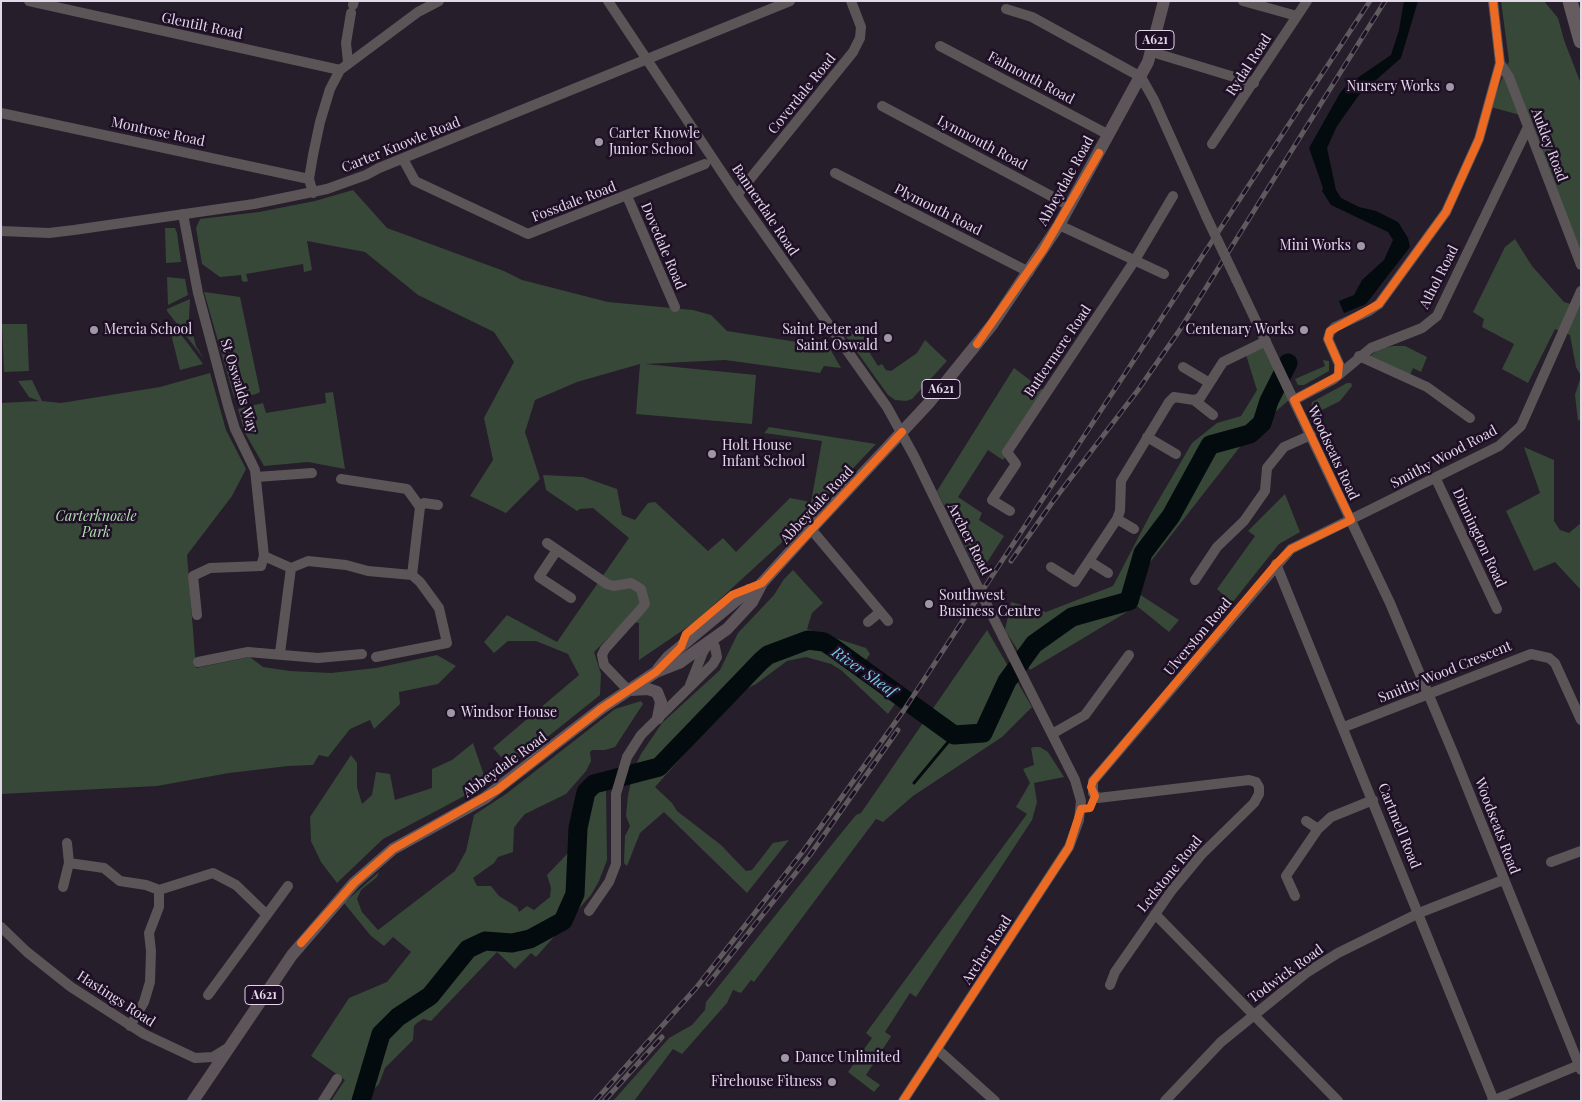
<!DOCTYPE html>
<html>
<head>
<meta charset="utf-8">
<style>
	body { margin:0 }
	#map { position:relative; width:1582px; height:1102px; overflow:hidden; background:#261e2a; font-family:"Playfair Display",serif }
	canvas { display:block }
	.frame { position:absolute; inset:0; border:2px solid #e2d8e8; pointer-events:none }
</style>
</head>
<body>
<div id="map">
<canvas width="1582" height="1102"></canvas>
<div class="frame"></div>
</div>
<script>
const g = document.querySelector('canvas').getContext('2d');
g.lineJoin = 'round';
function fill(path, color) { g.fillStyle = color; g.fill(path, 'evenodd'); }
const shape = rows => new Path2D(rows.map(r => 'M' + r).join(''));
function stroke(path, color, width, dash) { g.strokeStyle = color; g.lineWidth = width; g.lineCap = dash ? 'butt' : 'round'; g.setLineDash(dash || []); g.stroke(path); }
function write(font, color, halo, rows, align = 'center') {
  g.font = font + ' "Playfair Display",serif'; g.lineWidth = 5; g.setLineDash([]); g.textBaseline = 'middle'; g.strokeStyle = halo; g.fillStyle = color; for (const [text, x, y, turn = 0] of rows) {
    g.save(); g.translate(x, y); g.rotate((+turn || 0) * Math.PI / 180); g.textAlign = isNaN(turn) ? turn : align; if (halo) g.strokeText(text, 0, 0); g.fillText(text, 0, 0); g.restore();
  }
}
fill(shape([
	[1501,1,1544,1,1558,18,1564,40,1581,84,1581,253,1527,117,1491,107,1509,61],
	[353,190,387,228,504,271,522,280,608,302,693,310,711,315,727,331,829,347,841,368,824,366,820,373,725,360,645,364,756,375,752,424,636,414,640,364,577,382,535,400,525,432,540,479,506,513,470,496,493,460,484,418,514,362,494,332,418,295,365,252,307,241,312,270,304,272,303,264,246,274,248,281,245,282,242,281,241,275,220,277,202,264,196,228,200,219,259,212,315,201],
	[165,228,175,228,177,233,181,262,166,263],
	[1515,239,1532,266,1564,302,1581,307,1581,376,1576,367,1570,335,1555,329,1528,383,1502,369,1514,344,1482,327,1484,319,1473,312,1505,247],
	[167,277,185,279,188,295,168,305],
	[204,292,240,297,260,392,256,394,237,399,234,397],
	[190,299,189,318,196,346,204,359,167,311,167,309],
	[2,324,27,324,29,371,4,372],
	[848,327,855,337,863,332,873,346,868,350,878,366,882,364,886,370,891,371,917,353,925,340,947,361,912,399,906,401,895,400,888,395,842,331],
	[176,328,189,345,203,364,180,370,170,330],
	[1264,346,1289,400,1250,434,1141,574,1136,592,1179,620,1169,632,1137,606,1030,670,1005,630,1011,602,1046,612,1113,586,1151,513,1192,443,1217,423,1241,416,1257,390,1246,355],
	[1393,346,1405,346,1427,357,1421,372,1413,368,1410,375,1370,356,1379,349],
	[1323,360,1329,361,1329,371,1304,385,1298,385,1295,379,1325,366],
	[1014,368,1047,393,1003,460,988,450,958,497,982,513,979,520,1004,536,979,575,937,491],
	[210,373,226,430,246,469,232,496,187,555,196,668,250,657,263,667,290,671,331,673,376,668,437,655,456,666,438,684,399,692,400,704,374,729,370,720,350,729,328,757,319,755,313,765,288,766,229,773,157,786,1,794,1,403,39,401,29,397,18,381,32,380,42,401,61,403,160,387],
	[1581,376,1581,419,1578,421,1575,395],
	[1347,383,1351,383,1352,386,1340,401,1314,414,1311,407,1312,402],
	[333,392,345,469,308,462,264,466,245,433,238,409,263,403,266,413,326,403,325,393],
	[769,427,876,444,790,535,695,622,639,660,639,623,626,620,594,652,601,674,600,695,510,767,493,748,579,675,568,654,536,641,508,641,494,653,484,642,507,615,557,642,629,538,593,508,580,509,577,511,546,490,543,475,583,477,617,489,622,515,635,520,648,503,655,502,708,551,723,538,736,552,790,498,811,502,822,441,764,433],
	[1524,447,1554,460,1554,521,1560,530,1569,533,1581,523,1581,590,1555,562,1534,571,1506,511,1540,493],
	[1285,494,1300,532,1279,544,1232,603,1217,589,1255,536,1248,531],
	[793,570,823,603,812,613,807,629,866,648,870,654,856,674,884,688,897,685,904,691,888,714,841,670,831,664,806,657,787,661,756,684,740,692,655,787,672,803,677,811,721,845,746,871,752,870,773,843,789,840,747,893,664,812,640,833,627,866,624,863,625,836,630,826,626,816,628,796,633,771,641,754,662,723,720,670,738,633,774,595,784,579],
	[987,630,1032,707,1002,737,913,796,883,822,876,819,754,982,751,980,741,993,733,990,727,1003,682,1054,673,1049,634,1101,613,1101,669,1038,692,1025,705,1010,706,1002,838,837,856,815,861,813],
	[641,701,643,704,615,747,605,750,592,750,590,752,591,761,586,771,566,794,525,814,519,821,514,828,513,852,498,857,494,863,473,878,477,886,491,886,499,896,517,907,519,912,527,906,534,910,550,897,551,888,547,875,569,852,581,829,588,796,595,790,606,788,607,860,599,881,591,895,536,957,531,953,515,969,497,952,431,1021,423,1019,417,1023,414,1026,413,1040,385,1068,379,1084,371,1092,370,1101,331,1101,345,1080,311,1056,349,998,387,982,411,952,393,937,384,946,371,936,344,903,379,872,377,877,361,890,357,899,362,912,378,930,455,871,466,851,474,815,506,794,615,709],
	[473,743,487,784,383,839,337,883,321,862,311,841,310,817,351,755,357,763,357,787,362,804,372,795,376,772,390,774,395,800,432,788,432,769,452,760],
	[1034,747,1040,747,1048,752,1064,777,1034,783,1037,802,1032,820,916,997,910,993,885,1032,891,1036,890,1038,866,1075,880,1085,874,1092,848,1072,872,1038,866,1033,1027,814,1016,807,1030,783,1023,769,1034,765,1031,748]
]), '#374838');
fill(shape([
	[1404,1,1418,1,1401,58,1359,95,1337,126,1327,148,1336,190,1341,198,1359,207,1376,211,1398,222,1408,238,1410,247,1366,304,1344,313,1339,301,1354,295,1362,280,1384,260,1393,240,1388,232,1331,205,1322,191,1323,188,1309,148,1340,93,1347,85,1391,55,1399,30]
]), '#030b0f');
stroke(shape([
	[914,783,954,735]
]), '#030b0f', 3);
stroke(shape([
	[361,1101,381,1034,398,1017,430,996,468,949,485,941,512,943,530,939,563,921,575,894,578,828,586,792,594,784,659,767,761,661,768,655,808,640,824,642,832,647,954,735,983,733,1007,681,1034,644,1072,617,1129,601,1143,553,1171,516,1210,445,1250,434,1262,423,1269,401,1288,363]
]), '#030b0f', 19);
stroke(shape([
	[29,1,340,70],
	[608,1,737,195,887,407,914,456,974,579],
	[1243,1,1297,16],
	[353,5,354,1],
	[1006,9,1032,17,1141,77,1154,100,1206,216],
	[940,46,1109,135],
	[1152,52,1254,83],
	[348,62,346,43,351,13],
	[1500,63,1509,77,1581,265],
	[882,106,1070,206],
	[1,113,309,179],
	[1212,144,1307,1],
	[403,159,415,181,528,234,705,164],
	[835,173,1029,272],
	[313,193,309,179,313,155,320,122,330,89,340,70,418,12,439,1],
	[737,195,853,52,860,38,861,27,851,1],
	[627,196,675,307],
	[183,214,198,293,228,406,235,429,255,470,264,556,291,568,308,561,346,565,368,571,412,575,420,507],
	[1059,225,1164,274],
	[1,231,49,233,74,230,254,204,327,189,366,175,379,168,790,1],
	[1236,279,1390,603,1454,755,1581,1070],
	[1359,356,1427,387,1470,418],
	[1183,367,1208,382],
	[1339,374,1339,364,1328,339,1330,332,1335,327,1369,311,1379,304,1446,212,1479,139,1500,63,1493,1],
	[1194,400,1213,415],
	[1294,400,1334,379,1371,348,1422,328,1437,316,1528,127],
	[1147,437,1176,454],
	[256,477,312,473],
	[341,479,407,489,420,507],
	[1436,479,1497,609],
	[420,507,424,503,438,505],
	[1010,511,992,500,1016,464,1007,452,1135,260,1173,196],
	[1117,519,1134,529],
	[811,529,888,621],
	[547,543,607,584,614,586,631,583,641,589,645,604,641,609,605,649,602,655,604,665,628,690],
	[557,550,539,577,571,598],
	[1089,561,1108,573],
	[1276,564,1494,1101],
	[1051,567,1075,582,1117,519,1120,511,1121,481,1169,402,1174,397,1194,400,1200,398,1223,362,1266,341],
	[1195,580,1217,547,1244,521,1265,491,1267,468,1284,447,1311,435],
	[197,615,193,576,210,568,261,566,264,556],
	[868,622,880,612],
	[280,653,291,568],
	[376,657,447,643,439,608,420,582,412,575],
	[198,662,248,652,318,658,362,654],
	[1344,727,1531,654,1549,658,1555,663,1581,720],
	[1052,734,1085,715,1129,655],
	[1306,821,1318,829],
	[1551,862,1581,851],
	[69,863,104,868,120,881,146,885,159,890,213,873,236,885,267,915],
	[63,887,69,863,67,843],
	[1295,896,1286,876,1318,829,1331,817,1373,800],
	[589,911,609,882,616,864,616,794,627,757,641,735,713,664,717,657,715,647,711,640,703,652,690,685],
	[1155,914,1338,1101],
	[1,927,27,952,71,987,144,1034,195,1058,213,1057,226,1049],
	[1110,985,1115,972,1172,890,1201,855,1254,803,1259,794,1259,787,1256,782,1249,780,1098,798,1093,793,1093,781,1291,549,1499,446,1521,426,1581,291],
	[208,995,288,886],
	[130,1026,144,1002,150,982,151,951,149,933,159,907,159,890],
	[937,1049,995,1101],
	[323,1101,337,1079],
	[903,1101,1069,847,1079,820,1081,801,1075,780,1003,637],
	[1165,1101,1221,1042,1306,973,1338,953,1419,913,1503,880],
	[1492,1101,1579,1065]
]), '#5b5558', 10);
stroke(shape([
	[658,669,668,657,749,590],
	[630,690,648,689,657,692,661,702,658,718],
	[193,1101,292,955,354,883,393,849,485,798,602,708,656,672,679,663,727,629,752,602,762,583,811,529,928,404,992,325,1059,225,1148,62,1164,1]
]), '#5e555a', 12);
stroke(shape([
	[1570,1,1581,41]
]), '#655c60', 15);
const rail = shape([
	[1011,561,1054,500,1138,390,1179,331,1385,1],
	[708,984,810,855,898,730],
	[605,1100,662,1037],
	[595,1101,696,988,804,850,904,710,1370,1]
]);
stroke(rail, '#5e5a5e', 5);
stroke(rail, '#1f0f26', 3, [9]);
stroke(shape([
	[1206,216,1236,279],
	[974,579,1003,637]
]), '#5b5558', 10);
stroke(shape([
	[977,344,1043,250,1099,153],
	[301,943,354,883,393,849,497,790,602,708,656,672,681,647,686,634,732,595,762,583,902,432],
	[903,1101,1069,847,1081,809,1090,808,1095,796,1091,787,1093,781,1276,564,1291,549,1351,520,1294,400,1338,376,1339,364,1328,339,1330,331,1379,304,1446,212,1479,139,1500,63,1493,1]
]), '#ed6a23', 8);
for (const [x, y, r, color] of [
	[1450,87,5,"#a097a6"],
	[599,142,5,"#a097a6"],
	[1361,246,5,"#a097a6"],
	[94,330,5,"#a097a6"],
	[1304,330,5,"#a097a6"],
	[888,338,5,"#a097a6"],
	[712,454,5,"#a097a6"],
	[929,604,5,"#a097a6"],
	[451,713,5,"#a097a6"],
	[785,1058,5,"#a097a6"],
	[832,1082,5,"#a097a6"]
]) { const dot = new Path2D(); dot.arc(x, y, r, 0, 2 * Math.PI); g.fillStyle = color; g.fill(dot); stroke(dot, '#1f0f26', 2); }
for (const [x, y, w] of [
	[1155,40,38],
	[941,389,38],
	[264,995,38]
]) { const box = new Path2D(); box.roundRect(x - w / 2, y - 9.5, w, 19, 4); g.fillStyle = '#1f0f26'; g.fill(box); stroke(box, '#e2d8e8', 1); }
write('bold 12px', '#e2d8e8', null, [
	["A621",1155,40],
	["A621",941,389],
	["A621",264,995]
]);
write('14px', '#e2d8e8', '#1f0f26', [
	["Glentilt Road",202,26,12],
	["Rydal Road",1249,65,-57],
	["Falmouth Road",1031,78,28],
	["Coverdale Road",802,94,-51],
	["Montrose Road",158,132,12],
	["Lynmouth Road",982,143,28],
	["Carter Knowle Road",401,145,-22],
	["Aukley Road",1549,145,69],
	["Abbeydale Road",1066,181,-61],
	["Fossdale Road",574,202,-21],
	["Bannerdale Road",765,210,56],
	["Plymouth Road",938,210,27],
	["Dovedale Road",663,246,67],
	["Athol Road",1439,277,-63],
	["Buttermere Road",1058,351,-56],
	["St Oswalds Way",239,386,73],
	["Woodseats Road",1333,453,65],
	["Smithy Wood Road",1444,457,-28],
	["Abbeydale Road",817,505,-47],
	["Dinnington Road",1479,538,65],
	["Archer Road",969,539,63],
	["Ulverston Road",1198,637,-50],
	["Smithy Wood Crescent",1445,672,-22],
	["Abbeydale Road",505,765,-36],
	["Cartmell Road",1399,826,68],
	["Woodseats Road",1497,826,69],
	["Ledstone Road",1170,874,-51],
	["Archer Road",987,950,-57],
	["Todwick Road",1286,974,-36],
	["Hastings Road",116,999,33]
]);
write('14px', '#e2d8e8', '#1f0f26', [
	["Nursery Works",1440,87,"right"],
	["Carter Knowle",609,134],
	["Junior School",609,150],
	["Mini Works",1351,246,"right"],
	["Mercia School",104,330],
	["Saint Peter and",878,330,"right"],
	["Saint Oswald",878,346,"right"],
	["Centenary Works",1294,330,"right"],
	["Holt House",722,446],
	["Infant School",722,462],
	["Southwest",939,596],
	["Business Centre",939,612],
	["Windsor House",461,713],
	["Dance Unlimited",795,1058],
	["Firehouse Fitness",822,1082,"right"]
], 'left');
write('italic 14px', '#aee3ad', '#1f0f26', [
	["Carterknowle",96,517],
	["Park",96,533]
]);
write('italic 15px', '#75cfe4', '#1f0f26', [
	["River Sheaf",864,672,35]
]);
</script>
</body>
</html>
